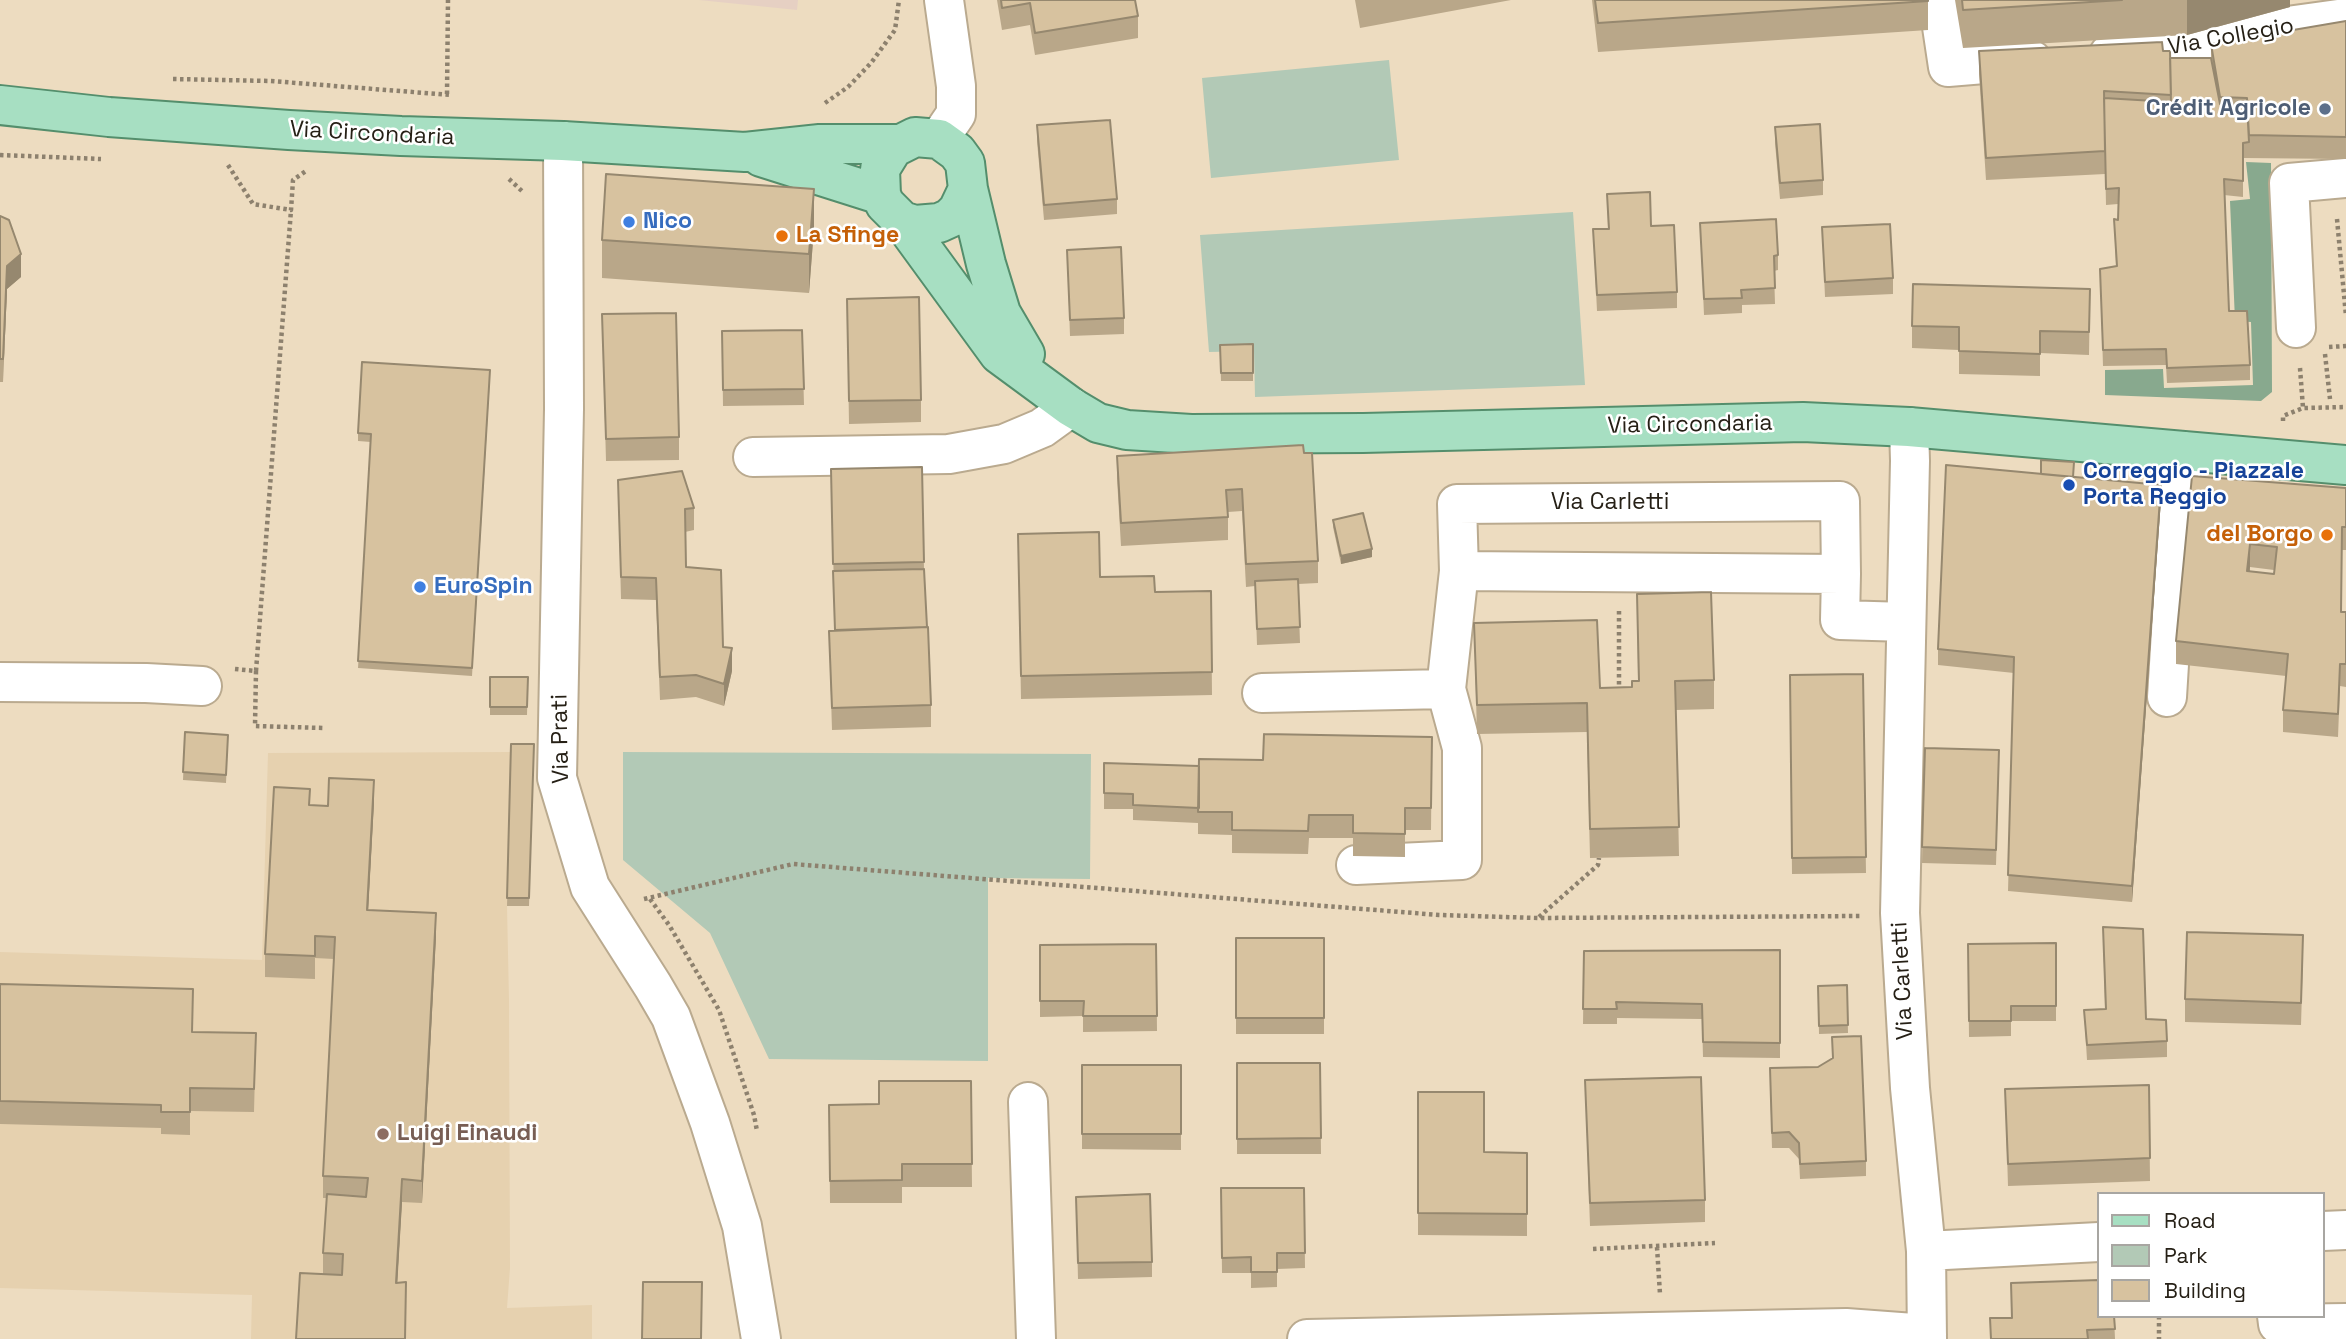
<!DOCTYPE html>
<html>
<head>
<meta charset="utf-8">
<style>
	body { margin:0 }
	#map { position:relative; width:2346px; height:1339px; overflow:hidden; background:#eddcc0; font-family:"Space Grotesk",sans-serif }
	canvas { display:block }
	.legend { position:absolute; left:2097px; top:1192px; width:228px; height:126px; box-sizing:border-box; background:#fff; border:2px solid #a8a6a2; margin:0; padding:9px 12px; list-style:none; font-size:21px; color:#262016 }
	.legend li { display:flex; align-items:center; gap:14px; height:35px }
	.legend b { width:35px; border:2px solid #a8a6a2 }
</style>
</head>
<body>
<div id="map">
<canvas width="2346" height="1339"></canvas>
<ul class="legend">
<li><b style="height:9px;background:#a7dfc2"></b>Road</li>
<li><b style="height:19px;background:#b2c9b6"></b>Park</li>
<li><b style="height:19px;background:#d7c29f"></b>Building</li>
</ul>
</div>
<script>
const g = document.querySelector('canvas').getContext('2d');
g.lineJoin = 'round';
function fill(path, color) { g.fillStyle = color; g.fill(path, 'evenodd'); }
const shape = rows => new Path2D(rows.map(r => 'M' + r).join(''));
function stroke(path, color, width, dash) { g.strokeStyle = color; g.lineWidth = width; g.lineCap = dash ? 'butt' : 'round'; g.setLineDash(dash || []); g.stroke(path); }
function write(font, color, halo, rows, align = 'center') {
  g.font = font + ' "Space Grotesk",sans-serif'; g.lineWidth = 5; g.setLineDash([]); g.textBaseline = 'middle'; g.strokeStyle = halo; g.fillStyle = color; for (const [text, x, y, turn = 0] of rows) {
    g.save(); g.translate(x, y); g.rotate((+turn || 0) * Math.PI / 180); g.textAlign = isNaN(turn) ? turn : align; if (halo) g.strokeText(text, 0, 0); g.fillText(text, 0, 0); g.restore();
  }
}
fill(shape([
	[699,0,798,0,797,10]
]), '#e6d0c3');
fill(shape([
	[511,752,507,906,509,1000,510,1268,507,1308,592,1305,592,1339,251,1339,252,1295,0,1288,0,952,262,960,268,753]
]), '#e6d1af');
fill(shape([
	[1389,60,1399,160,1211,178,1202,78],
	[1573,212,1585,385,1255,397,1254,351,1209,352,1200,235],
	[623,752,1091,754,1090,879,988,878,988,1061,769,1059,710,933,623,860]
]), '#b2c9b6');
fill(shape([
	[2246,162,2271,163,2272,392,2261,401,2105,395,2105,370,2163,369,2164,388,2253,385,2251,322,2235,321,2230,201,2250,199]
]), '#88a98e');
const minor = shape([
	[1938,0,1948,67,2032,60],
	[2109,54,2169,49,2280,27,2346,18],
	[939,139,956,114,956,86,944,0],
	[563,141,564,409,557,778,590,887,653,986,671,1017,710,1123,742,1226,761,1339],
	[2296,328,2289,183,2346,178],
	[1909,427,1910,461,1900,913,1910,1088,1926,1251,1927,1339],
	[753,457,949,454,1004,444,1042,428,1071,407],
	[1841,574,1459,571,1457,504,1840,501,1841,574,1840,620,1906,622],
	[0,682,146,683,202,686],
	[1262,693,1446,689,1459,571],
	[2167,697,2182,451],
	[1356,865,1462,860,1462,748,1446,689],
	[1028,1102,1036,1339],
	[2323,1231,2346,1230],
	[1926,1251,2099,1242],
	[2277,1316,2278,1324,2346,1323],
	[1307,1339,1846,1328,1927,1334]
]);
const major = shape([
	[0,105,109,117,289,130,401,136,563,141,745,152,820,144,899,144],
	[761,157,881,195],
	[968,189,958,210,950,218,939,223,915,225,902,221,885,204,881,195,880,169,893,148,915,137,939,139,957,152,965,163,968,189,986,264,1001,313,1025,354],
	[902,221,999,354,1071,407,1098,423,1127,430,1191,434,1363,433,1803,422,1909,427,2346,465]
]);
stroke(minor, '#baaa8f', 42);
stroke(major, '#548e6c', 42);
stroke(shape([
	[173,79,271,81,451,95],
	[447,94,448,0],
	[825,103,848,87,871,63,895,30,899,0],
	[0,155,101,159],
	[228,165,253,204,291,210,293,180,306,171],
	[509,179,523,192],
	[2337,219,2346,316],
	[2329,347,2346,346],
	[2325,354,2330,399],
	[2300,368,2303,408],
	[2283,421,2283,416,2303,408,2346,407],
	[1619,611,1619,693],
	[235,669,256,671,255,726,324,728],
	[256,671,291,210],
	[644,899,793,864,1439,915,1538,918,1861,916],
	[650,899,669,925,719,1010,754,1115,757,1131],
	[1539,917,1598,865,1599,858],
	[1657,1247,1660,1294],
	[1593,1249,1715,1243],
	[2159,1316,2159,1339]
]), '#8d816e', 4.5, [3.5, 3.5]);
stroke(minor, '#fff', 38);
stroke(major, '#a7dfc2', 38);
fill(shape([
	[997,0,1135,0,1138,16,1138,38,1035,55,1030,25,1002,30],
	[1355,0,1511,0,1360,28],
	[1592,0,1928,0,1928,30,1598,52],
	[1955,0,2290,0,2290,7,2187,35,1963,48],
	[2346,21,2346,159,2243,158,2243,197,2224,195,2229,311,2250,365,2250,380,2167,383,2166,365,2103,366,2100,269,2116,266,2114,219,2118,220,2118,204,2106,205,2105,158,2105,174,1986,180,1979,74,1979,51,2163,51,2170,58,2211,58,2211,44],
	[1037,125,1117,199,1117,214,1044,220,1037,141],
	[1775,127,1823,180,1823,195,1780,199,1775,143],
	[1607,194,1651,226,1677,292,1677,308,1597,311,1593,229,1608,229],
	[0,216,21,277,7,289,3,382,0,382],
	[1700,223,1778,255,1778,270,1774,271,1775,304,1742,305,1742,313,1704,315],
	[1822,227,1893,278,1893,294,1825,297],
	[814,228,809,293,602,278,602,240],
	[1067,250,1124,318,1124,334,1070,336],
	[2090,289,2089,355,2040,353,2040,376,1959,374,1959,350,1912,348,1912,326],
	[847,299,921,400,921,422,849,424],
	[602,314,679,437,679,460,606,461],
	[802,330,804,405,723,406,722,331],
	[1253,344,1253,381,1221,381,1220,345],
	[490,378,472,676,358,668,371,442,358,441,358,433],
	[1303,445,1318,561,1318,583,1298,584,1300,643,1257,645,1255,586,1246,587,1242,511,1228,512,1228,540,1121,546,1117,478,1117,456],
	[922,467,924,569,931,705,931,727,832,730,829,631,835,630,831,469],
	[2192,476,2346,488,2346,550,2342,550,2342,612,2346,612,2346,687,2340,686,2338,737,2283,732,2283,710,2286,676,2176,664,2176,641],
	[2250,567,2274,570,2274,574,2250,571],
	[2074,477,2161,500,2132,902,2008,891,2014,673,1938,665,1938,649],
	[618,480,694,508,694,530,685,532,686,567,723,647,732,671,724,706,696,697,660,700,656,600,621,599],
	[1333,520,1372,557,1341,564,1333,527],
	[1018,534,1100,577,1155,592,1211,591,1212,695,1021,699],
	[1637,594,1714,680,1714,709,1676,710,1679,856,1590,858,1587,732,1477,734,1474,623,1600,688,1632,687,1638,681],
	[1863,674,1866,873,1792,874,1790,675],
	[490,677,528,677,527,715,490,715],
	[185,732,228,735,226,783,183,780],
	[1432,737,1431,830,1405,830,1405,857,1353,856,1353,838,1309,838,1308,854,1232,853,1232,835,1198,834,1198,823,1133,820,1133,809,1104,809,1104,763,1199,766,1263,760],
	[511,744,534,744,529,906,507,906],
	[1925,748,1999,766,1996,865,1922,863],
	[374,802,368,910,436,936,422,1203,402,1202,397,1283,406,1339,323,1274,323,1253,327,1198,323,1198,323,1176,334,959,315,958,315,979,265,977,265,954,310,805,328,806],
	[2103,927,2146,1019,2167,1041,2167,1057,2087,1060,2084,1010,2105,1009],
	[1236,938,1324,938,1324,1034,1236,1034],
	[2056,943,2056,1021,2011,1021,2011,1036,1969,1037,1968,944],
	[1156,944,1157,1031,1083,1032,1083,1016,1040,1017,1040,945],
	[1780,950,1780,1058,1703,1057,1702,1019,1617,1018,1617,1024,1583,1024,1584,951],
	[2303,958,2301,1025,2185,1022,2185,999],
	[0,984,193,1032,256,1033,254,1112,190,1111,190,1135,161,1134,161,1128,0,1124],
	[1847,985,1848,1033,1819,1034,1818,986],
	[1832,1037,1866,1161,1866,1176,1800,1179,1799,1159,1789,1148,1772,1148,1770,1084,1818,1067,1832,1058],
	[1237,1063,1320,1063,1321,1154,1237,1154],
	[1082,1065,1181,1065,1181,1150,1082,1149],
	[1585,1080,1705,1200,1705,1222,1590,1226],
	[971,1081,972,1187,902,1187,902,1203,830,1203,829,1105,879,1104],
	[2149,1085,2150,1181,2008,1186,2005,1089],
	[1418,1092,1484,1152,1527,1153,1527,1236,1418,1235],
	[1221,1188,1304,1188,1305,1268,1277,1269,1277,1287,1251,1288,1251,1273,1222,1273],
	[1076,1197,1152,1262,1152,1277,1078,1279],
	[2011,1283,2114,1316,2115,1339,1991,1339,1990,1318,2012,1318]
]), '#b9a789');
fill(shape([
	[2187,0,2290,0,2290,7,2187,35],
	[814,189,814,228,809,293,809,254],
	[21,254,21,277,7,289,3,382,7,266],
	[2161,485,2161,500,2132,902,2132,886],
	[2250,544,2250,567,2247,594,2247,571],
	[1372,549,1372,557,1341,564,1341,556],
	[732,648,732,671,724,706,724,684],
	[374,780,374,802,367,932,367,910],
	[436,913,436,936,422,1203,422,1181],
	[402,1179,402,1202,396,1306,396,1283]
]), '#96886f');
const building = shape([
	[1001,0,1135,0,1138,16,1035,33,1030,3,1002,8,1001,0],
	[1595,0,1928,0,1928,1,1598,23,1595,0],
	[1962,0,2122,0,1963,10,1962,0],
	[2346,21,2346,137,2249,135,2247,98,2220,97,2211,44,2346,21],
	[2162,42,2163,51,2170,51,2171,95,2104,91,2105,151,1986,158,1979,51,2162,42],
	[2170,58,2211,58,2220,104,2247,105,2249,142,2243,143,2243,181,2224,179,2229,311,2247,311,2250,365,2167,368,2166,349,2103,350,2100,269,2117,266,2114,219,2118,220,2119,188,2106,189,2104,98,2171,102,2170,58],
	[1110,120,1117,199,1044,205,1037,125,1110,120],
	[1820,124,1823,180,1780,183,1775,127,1820,124],
	[606,174,814,189,809,254,602,240,606,174],
	[1650,192,1651,226,1674,225,1677,292,1597,295,1593,229,1609,229,1607,194,1650,192],
	[0,216,9,220,21,254,7,266,3,359,0,359,0,216],
	[1776,219,1778,255,1774,256,1775,288,1741,290,1742,298,1704,299,1700,223,1776,219],
	[1890,224,1893,278,1825,282,1822,227,1890,224],
	[1121,247,1124,318,1070,320,1067,250,1121,247],
	[1913,284,2090,289,2089,332,2040,331,2040,354,1959,351,1959,327,1912,326,1913,284],
	[919,297,921,400,849,401,847,299,919,297],
	[676,313,679,437,606,439,602,314,676,313],
	[802,330,804,389,723,390,722,331,802,330],
	[1253,344,1253,373,1221,373,1220,345,1253,344],
	[362,362,490,370,472,668,358,661,371,434,358,433,362,362],
	[1303,445,1304,453,1312,453,1318,561,1246,564,1242,489,1226,490,1228,517,1121,523,1117,456,1303,445],
	[2041,460,2074,462,2073,477,2041,474,2041,460],
	[1946,465,2161,485,2132,886,2008,875,2014,657,1938,649,1946,465],
	[922,467,924,562,833,564,831,469,922,467],
	[682,471,694,508,685,509,686,567,721,570,723,647,732,648,724,684,696,675,660,677,656,578,621,577,618,480,682,471],
	[2192,476,2346,488,2346,527,2342,527,2341,612,2346,612,2346,664,2340,664,2338,714,2283,710,2288,654,2176,641,2192,476],
	[2250,544,2277,547,2274,574,2247,571,2250,544],
	[1363,513,1372,549,1341,556,1333,520,1363,513],
	[1099,532,1100,577,1154,576,1155,592,1211,591,1212,672,1021,676,1018,534,1099,532],
	[924,569,927,627,835,630,833,571,924,569],
	[1298,579,1300,627,1257,629,1255,581,1298,579],
	[1711,592,1714,680,1675,681,1679,827,1590,829,1587,703,1477,705,1474,623,1597,620,1600,688,1632,687,1632,681,1639,681,1637,594,1711,592],
	[928,627,931,705,832,708,829,631,928,627],
	[1863,674,1866,857,1792,858,1790,675,1863,674],
	[490,677,528,677,527,707,490,707,490,677],
	[185,732,228,735,226,775,183,772,185,732],
	[1264,734,1432,737,1431,808,1405,808,1405,834,1353,833,1353,815,1309,815,1308,831,1232,830,1232,812,1198,812,1199,759,1263,760,1264,734],
	[511,744,534,744,529,898,507,898,511,744],
	[1925,748,1999,750,1996,850,1922,847,1925,748],
	[1104,763,1199,766,1199,808,1133,805,1133,794,1104,793,1104,763],
	[329,778,374,780,367,910,436,913,422,1181,402,1179,396,1283,406,1282,405,1339,296,1339,300,1273,342,1275,343,1254,323,1253,327,1194,366,1197,368,1178,323,1176,335,937,315,936,315,956,265,954,274,787,310,789,309,805,328,806,329,778],
	[2103,927,2143,929,2146,1019,2166,1020,2167,1041,2087,1045,2084,1010,2106,1009,2103,927],
	[2187,932,2303,935,2301,1003,2185,999,2187,932],
	[1236,938,1324,938,1324,1018,1236,1018,1236,938],
	[2056,943,2056,1006,2011,1006,2011,1021,1969,1021,1968,944,2056,943],
	[1156,944,1157,1016,1083,1016,1084,1001,1040,1001,1040,945,1156,944],
	[1780,950,1780,1043,1703,1042,1702,1004,1616,1002,1617,1009,1583,1009,1584,951,1780,950],
	[0,984,193,989,192,1032,256,1033,254,1089,190,1088,190,1112,161,1112,161,1105,0,1101,0,984],
	[1847,985,1848,1025,1819,1026,1818,986,1847,985],
	[1861,1036,1866,1161,1800,1164,1799,1143,1789,1132,1772,1133,1770,1068,1818,1067,1833,1058,1832,1037,1861,1036],
	[1237,1063,1320,1063,1321,1138,1237,1139,1237,1063],
	[1082,1065,1181,1065,1181,1134,1082,1134,1082,1065],
	[1701,1077,1705,1200,1590,1203,1585,1080,1701,1077],
	[879,1081,971,1081,972,1164,902,1164,902,1180,830,1181,829,1105,879,1104,879,1081],
	[2149,1085,2150,1158,2008,1164,2005,1089,2149,1085],
	[1418,1092,1484,1092,1484,1152,1527,1153,1527,1214,1418,1213,1418,1092],
	[1221,1188,1304,1188,1305,1253,1277,1253,1277,1272,1251,1272,1251,1257,1222,1258,1221,1188],
	[1150,1194,1152,1262,1078,1263,1076,1197,1150,1194],
	[2099,1280,2099,1316,2114,1316,2115,1329,2087,1330,2088,1339,1991,1339,1990,1318,2012,1318,2011,1283,2099,1280],
	[643,1282,702,1282,701,1339,642,1339,643,1282]
]);
fill(building, '#d7c29f');
stroke(building, '#96886f', 2);
for (const [x, y, r, color] of [
	[2325,109,7,"#5c6f8a"],
	[629,222,7,"#3f7fe0"],
	[782,236,7,"#e8710a"],
	[2069,485,7,"#1a4fb4"],
	[2327,535,7,"#e8710a"],
	[420,587,7,"#3f7fe0"],
	[383,1134,7,"#8d6e63"]
]) { const dot = new Path2D(); dot.arc(x, y, r, 0, 2 * Math.PI); g.fillStyle = color; g.fill(dot); stroke(dot, '#fff', 2.5); }
write('23px', '#262016', '#fff', [
	["Via Collegio",2231,37,-10],
	["Via Circondaria",372,134,3],
	["Via Circondaria",1690,425,-1],
	["Via Carletti",1610,503],
	["Via Prati",561,739,-91],
	["Via Carletti",1903,981,-93]
]);
write('bold 23px', '#4e5e75', '#fff', [
	["Crédit Agricole",2311,109]
], 'right');
write('bold 23px', '#366cbe', '#fff', [
	["Nico",643,222],
	["EuroSpin",434,587]
], 'left');
write('bold 23px', '#c56008', '#fff', [
	["La Sfinge",796,236],
	["del Borgo",2313,535,"right"]
], 'left');
write('bold 23px', '#164399', '#fff', [
	["Correggio - Piazzale",2083,472],
	["Porta Reggio",2083,498]
], 'left');
write('bold 23px', '#785e54', '#fff', [
	["Luigi Einaudi",397,1134]
], 'left');
</script>
</body>
</html>
